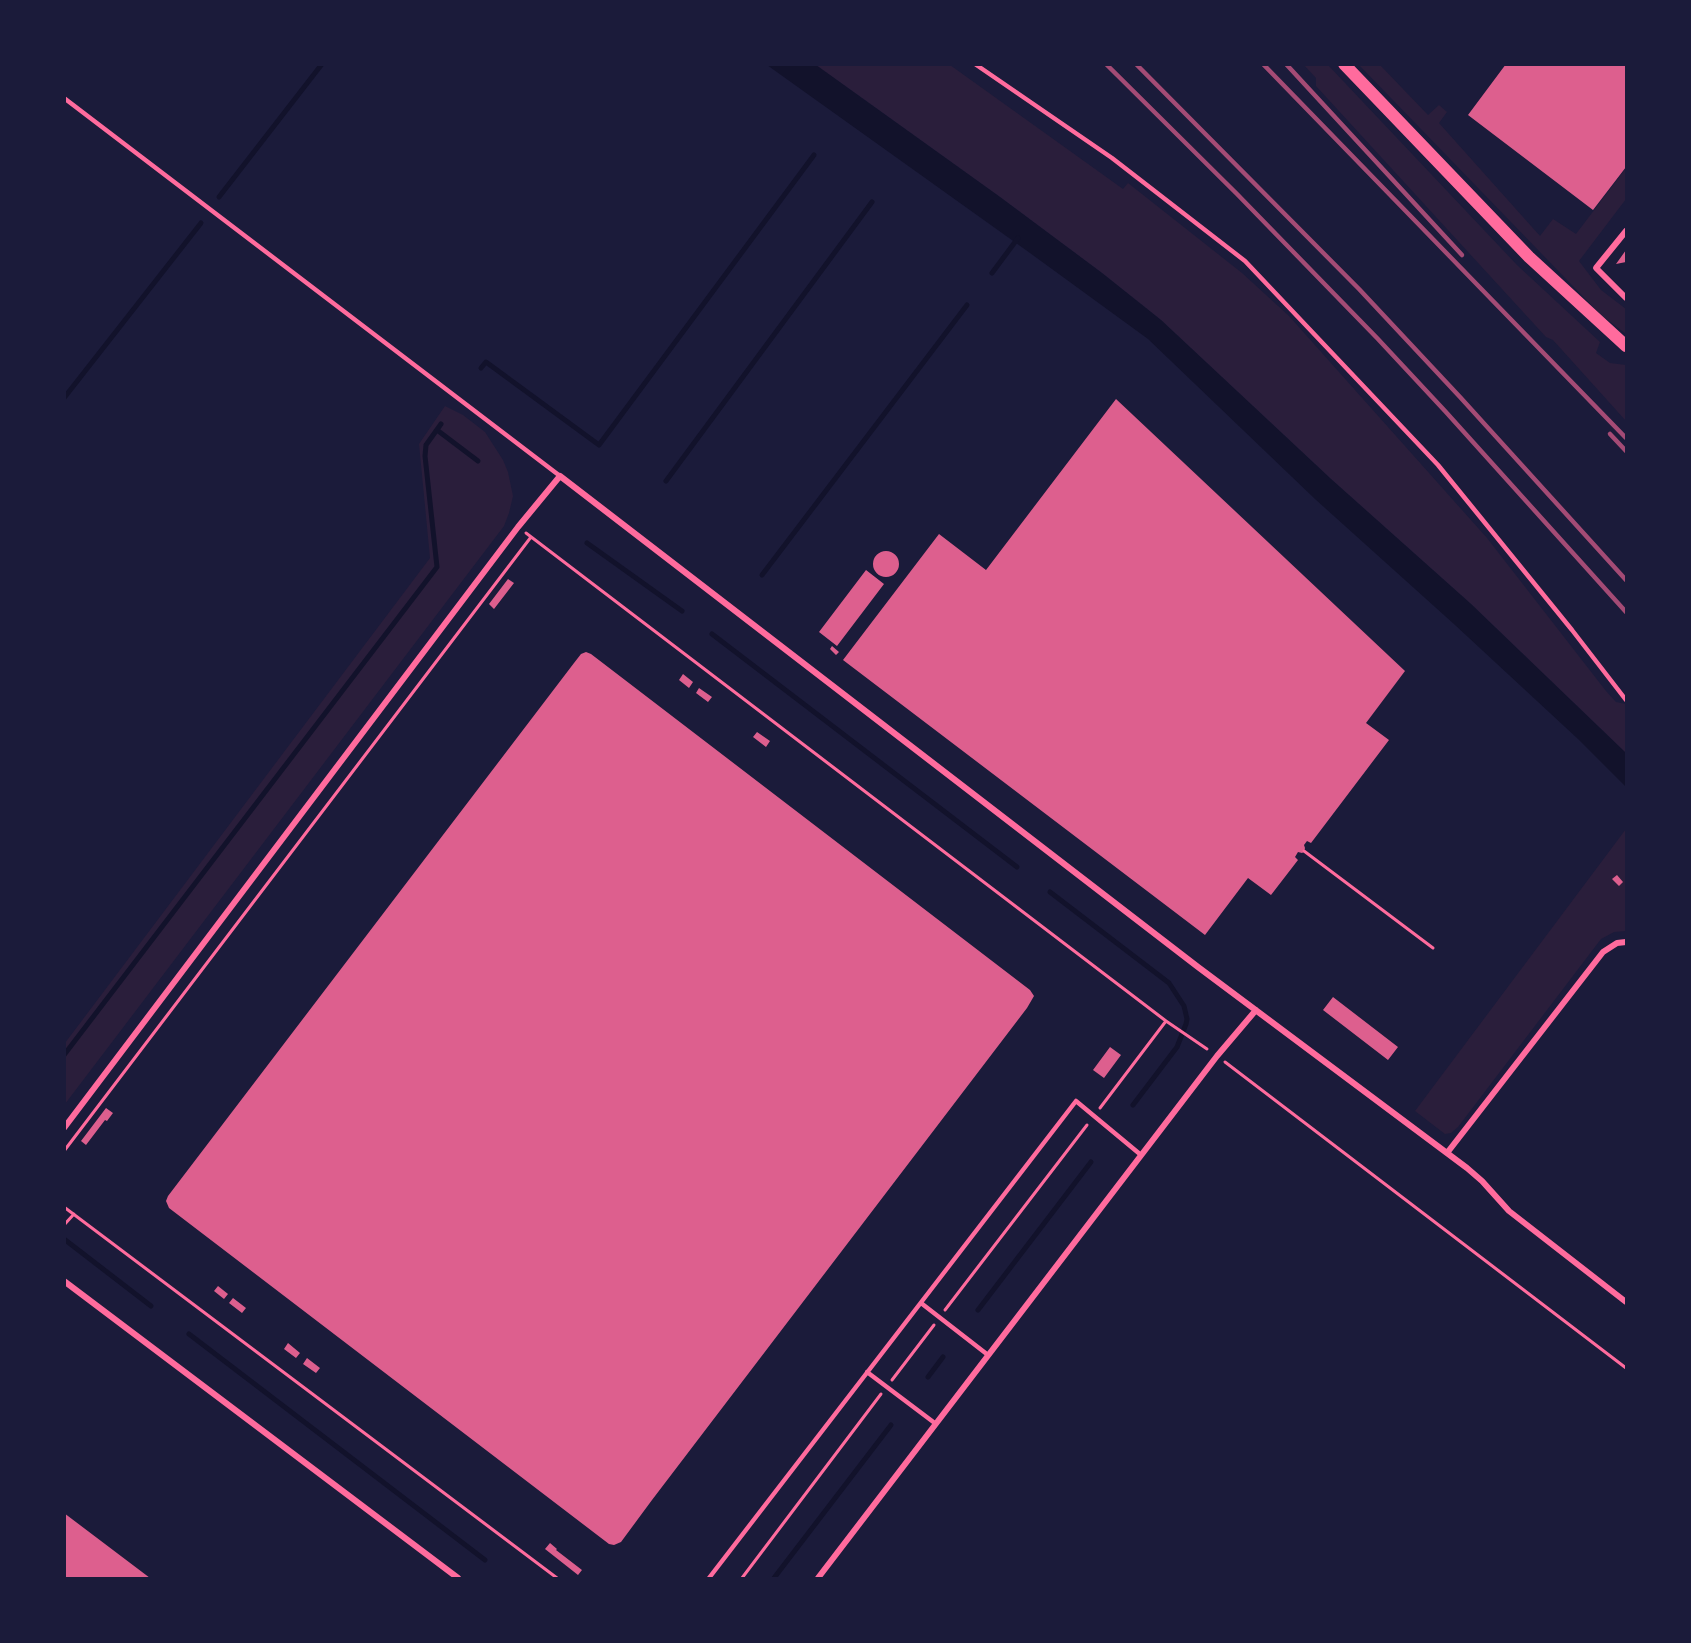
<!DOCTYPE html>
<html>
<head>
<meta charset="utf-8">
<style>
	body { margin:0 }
	#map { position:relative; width:1691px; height:1643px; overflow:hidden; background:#1b1b3a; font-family:Lora,serif }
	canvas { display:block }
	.frame { position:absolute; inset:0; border:66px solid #1b1b3a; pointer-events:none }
</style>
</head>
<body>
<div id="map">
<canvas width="1691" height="1643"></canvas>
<div class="frame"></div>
</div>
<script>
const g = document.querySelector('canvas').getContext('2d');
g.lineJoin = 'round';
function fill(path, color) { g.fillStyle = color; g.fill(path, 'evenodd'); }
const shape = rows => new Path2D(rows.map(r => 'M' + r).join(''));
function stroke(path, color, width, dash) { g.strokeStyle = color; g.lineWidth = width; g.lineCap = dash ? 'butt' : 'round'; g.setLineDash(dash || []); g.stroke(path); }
fill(shape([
	[816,65,950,65,1123,189,1128,183,1242,273,1289,316,1363,399,1487,538,1606,691,1616,702,1626,704,1626,753,1471,604,1331,479,1161,320,1102,273,1000,197],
	[1304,65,1328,65,1517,265,1600,342,1596,353,1610,363,1626,365,1626,421,1553,340,1546,337,1316,86,1316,78],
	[1359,65,1380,65,1428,115,1439,105,1447,112,1439,123,1540,236,1553,219,1576,234,1626,168,1626,199,1579,261,1601,290,1626,309,1626,334,1600,314],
	[445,406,463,415,485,432,503,460,508,472,513,496,509,513,504,526,65,1104,65,1043,430,558,419,444],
	[1626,829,1626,931,1614,932,1601,939,1458,1127,1451,1133,1445,1134,1415,1111]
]), '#2a1e3b');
fill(shape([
	[767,65,816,65,1000,197,1102,273,1161,320,1331,479,1471,604,1626,753,1626,787,1578,739,1455,625,1315,499,1148,339,1030,253]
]), '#12122b');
stroke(shape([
	[219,197,322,64],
	[992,273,1018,238],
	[481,368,486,362,599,445,814,155],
	[64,398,201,223],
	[437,430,478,461],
	[666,481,872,202],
	[587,543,682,611],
	[762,575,967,305],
	[712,634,1017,867],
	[1050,892,1169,983,1184,1006,1187,1019,1186,1024,1177,1047,1133,1105],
	[64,1055,437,567,425,456,426,445,441,424],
	[64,1239,151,1306],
	[978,1310,1091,1162],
	[189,1334,485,1560],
	[928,1377,943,1357],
	[774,1578,891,1425]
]), '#12122b', 5);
fill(shape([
	[1506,64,1626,64,1626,167,1593,210,1468,115],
	[1626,250,1626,262,1616,264],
	[1116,399,1405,671,1366,723,1389,740,1311,843,1307,841,1304,845,1305,848,1304,852,1302,853,1298,852,1295,857,1298,860,1271,895,1248,878,1205,935,843,660,939,534,986,570],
	'873 564a13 13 0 1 1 26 0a13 13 0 1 1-26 0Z',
	[866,570,884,584,837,646,819,632],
	[508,579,514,583,494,609,489,604],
	[832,646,839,652,836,655,830,649],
	[586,652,591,654,1030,990,1034,996,1027,1008,652,1500,621,1542,614,1545,609,1544,169,1208,166,1201,168,1196,574,663,581,654],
	[683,674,693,682,689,688,679,680],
	[699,688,712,697,708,702,696,693],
	[757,732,770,741,766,747,753,737],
	[1617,875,1623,882,1619,886,1612,879],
	[1333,997,1398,1047,1388,1060,1323,1010],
	[1110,1047,1121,1055,1104,1078,1093,1070],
	[106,1108,113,1113,107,1121,105,1120,86,1145,81,1141],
	[218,1286,228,1294,224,1299,214,1291],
	[233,1298,246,1308,242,1313,229,1303],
	[288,1343,300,1353,296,1358,284,1349],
	[307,1358,320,1368,316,1373,303,1364],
	[64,1513,150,1578,64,1578],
	[550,1543,557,1549,556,1550,582,1570,578,1575,545,1549]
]), '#dd5f8e');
stroke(shape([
	[526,533,1166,1021,1207,1049],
	[1304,851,1433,948],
	[1225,1062,1626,1368],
	[1100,1108,1166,1021],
	[64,1151,531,537],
	[64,1207,557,1578],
	[64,1225,74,1214],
	[945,1310,1087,1125],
	[892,1380,934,1325],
	[742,1578,881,1394]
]), '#ff6b9d', 3);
stroke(shape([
	[975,64,1112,158,1245,261,1438,465,1572,630,1626,700],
	[64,98,560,476],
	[921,1303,988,1355],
	[867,1372,936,1424],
	[709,1578,1076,1101,1141,1155]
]), '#ff6b9d', 4.5);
stroke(shape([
	[1626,231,1596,268,1626,298],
	[64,1128,518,527,560,476,1198,967,1467,1168,1482,1181,1509,1211,1626,1302],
	[1447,1153,1603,952,1617,943,1626,942],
	[64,1281,458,1578],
	[818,1578,1217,1056,1256,1010]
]), '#ff6b9d', 6);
stroke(shape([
	[1344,64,1529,257,1626,346]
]), '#ff6b9d', 12);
stroke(shape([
	[1106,64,1237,194,1377,338,1445,411,1626,612],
	[1136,64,1359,289,1460,397,1626,580],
	[1263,64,1626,438],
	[1286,64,1462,255],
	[1610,434,1626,451]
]), '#a44b75', 4.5);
</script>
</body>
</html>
